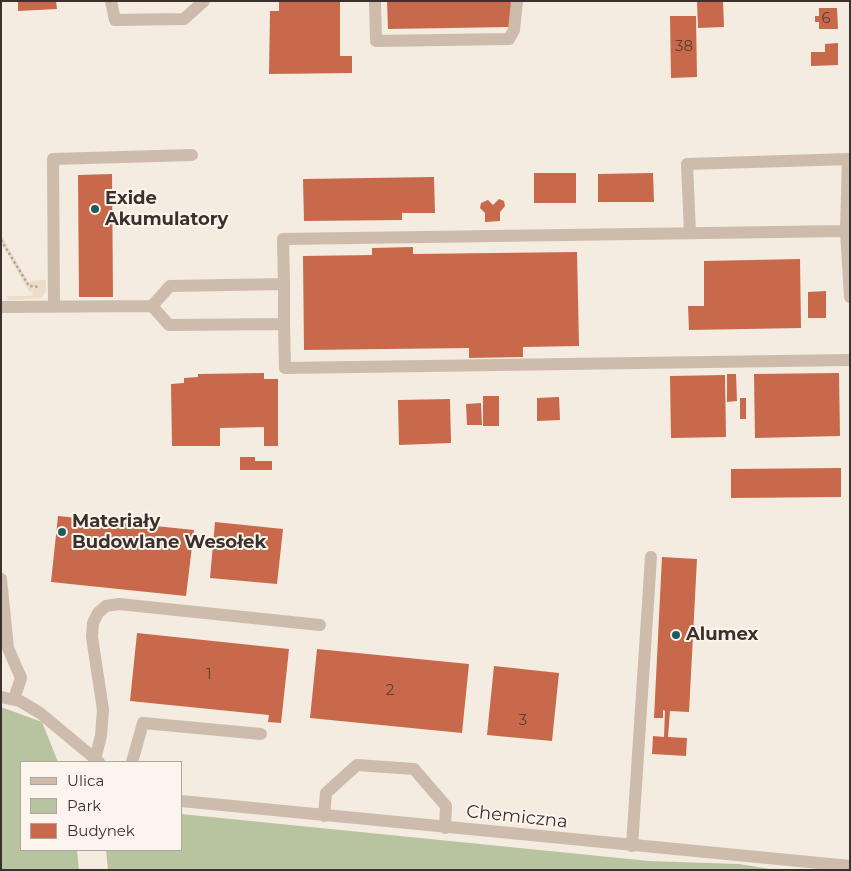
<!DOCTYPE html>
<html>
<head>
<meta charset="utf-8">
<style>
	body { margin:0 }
	#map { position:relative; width:851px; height:871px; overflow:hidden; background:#f4ebe1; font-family:Montserrat,sans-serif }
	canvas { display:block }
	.frame { position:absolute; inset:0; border:2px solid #3b302b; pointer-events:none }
	.legend { position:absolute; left:20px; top:761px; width:162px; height:90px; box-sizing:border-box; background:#fbf5ee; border:1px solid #aea6a0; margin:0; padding:6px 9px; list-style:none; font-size:15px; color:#3b302b }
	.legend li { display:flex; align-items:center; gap:10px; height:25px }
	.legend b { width:25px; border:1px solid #aea6a0 }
</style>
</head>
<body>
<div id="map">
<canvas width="851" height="871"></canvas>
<div class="frame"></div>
<ul class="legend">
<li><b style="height:6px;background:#cdbbac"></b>Ulica</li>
<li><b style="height:14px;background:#b8c4a0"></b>Park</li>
<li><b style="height:14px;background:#c8694b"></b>Budynek</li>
</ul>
</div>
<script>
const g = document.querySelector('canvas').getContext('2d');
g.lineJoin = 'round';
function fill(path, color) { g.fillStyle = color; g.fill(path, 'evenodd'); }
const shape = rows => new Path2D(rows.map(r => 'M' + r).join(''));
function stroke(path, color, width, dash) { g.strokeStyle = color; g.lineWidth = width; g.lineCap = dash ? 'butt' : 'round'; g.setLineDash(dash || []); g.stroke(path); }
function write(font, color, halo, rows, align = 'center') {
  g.font = font + ' Montserrat,sans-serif'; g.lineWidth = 4; g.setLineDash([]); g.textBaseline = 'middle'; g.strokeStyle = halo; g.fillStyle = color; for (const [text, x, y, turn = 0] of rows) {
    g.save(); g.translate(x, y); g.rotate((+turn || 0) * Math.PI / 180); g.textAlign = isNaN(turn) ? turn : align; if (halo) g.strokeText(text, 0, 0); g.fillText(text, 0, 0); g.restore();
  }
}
fill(shape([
	[1,707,42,722,58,762,21,762,21,850,77,850,79,870,1,870],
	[181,814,649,861,739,864,776,870,108,870,106,850,181,850]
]), '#b8c4a0');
fill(shape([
	[1,235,28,281,46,280,46,291,41,298,8,300,6,296,32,296,33,292,29,291,1,243]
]), '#ecdcc8');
fill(shape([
	[18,1,56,1,57,9,18,11],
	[279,1,340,1,340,56,352,56,352,73,269,74,270,11,279,11],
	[387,1,511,1,511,27,388,29],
	[697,1,723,1,724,27,698,28],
	[819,8,837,8,838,29,819,29,819,22,815,22,815,16,819,16],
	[670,16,696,16,697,77,671,78],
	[838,43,838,65,811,66,811,52,825,52,825,44],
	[534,173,576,173,576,203,534,203],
	[653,173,654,202,598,202,598,174],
	[112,174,113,297,79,297,78,175],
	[434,177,435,213,402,213,402,220,304,221,303,179],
	[499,199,504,201,505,206,500,212,500,221,485,222,485,213,480,208,481,203,488,200,493,205],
	[413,247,413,254,577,252,579,346,523,347,523,357,469,358,469,348,304,350,303,256,372,255,372,248],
	[800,259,801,328,689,330,688,306,704,306,704,261],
	[826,291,826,318,808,318,808,292],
	[264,373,264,379,278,379,278,446,264,446,264,427,220,428,220,446,172,446,171,384,184,383,184,378,198,377,198,374],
	[839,373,840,436,755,438,754,374],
	[727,374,736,374,737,401,727,402],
	[725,375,726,437,671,438,670,376],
	[483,396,499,396,499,426,483,426],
	[559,397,560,420,537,421,537,398],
	[740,398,746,398,746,419,740,419],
	[450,399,451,443,399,445,398,400],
	[481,403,482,425,467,425,466,404],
	[240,457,255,457,255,461,272,461,272,470,240,470],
	[841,468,841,497,731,498,731,469],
	[58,516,194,530,186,596,51,582],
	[215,522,283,529,277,584,210,578],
	[662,557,697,559,689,712,670,711,668,737,687,738,686,756,652,754,653,736,664,737,665,711,663,710,663,718,654,718],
	[137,633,289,649,281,723,268,722,269,715,130,701],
	[317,649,469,664,462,733,310,718],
	[494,666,559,673,552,741,487,735]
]), '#c8694b');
stroke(shape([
	[1,240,29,286,40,287]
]), '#b9a596', 2.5, [2.5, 2.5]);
stroke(shape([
	[111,1,115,20,184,19,204,1],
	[375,1,376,41,509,39,514,30,517,1],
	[848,159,846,231,850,297],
	[690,233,687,164,850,159],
	[284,284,283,239,846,231],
	[1,307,152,306,169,325,284,324,284,284,170,286,152,306],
	[54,307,53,159,192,155],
	[284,324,285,368,850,360],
	[1,579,8,648,21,678,14,699],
	[1,697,20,701,40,713,99,762],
	[95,759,101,736,103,710,92,637,93,623,98,613,106,606,119,604,320,625],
	[132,762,143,723,261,734],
	[181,801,850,866],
	[324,816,326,793,357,765,414,769,446,806,445,828],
	[632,846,651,557]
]), '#cdbbac', 12);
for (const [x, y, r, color] of [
	[95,209,5,"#1f5a5e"],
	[62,532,5,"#1f5a5e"],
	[676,635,5,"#1f5a5e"]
]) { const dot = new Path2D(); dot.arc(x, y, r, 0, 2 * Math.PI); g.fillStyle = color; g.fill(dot); stroke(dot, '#fbf5ee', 2); }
write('15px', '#5e3e33', null, [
	["6",826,19],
	["38",684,47],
	["1",209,675],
	["2",390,691],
	["3",523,721]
]);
write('bold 18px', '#3b302b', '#fbf5ee', [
	["Exide",105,199],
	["Akumulatory",105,220],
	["Materiały",72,522],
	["Budowlane Wesołek",72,543],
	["Alumex",686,635]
], 'left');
write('18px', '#3b302b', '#fbf5ee', [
	["Chemiczna",517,817,6]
]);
</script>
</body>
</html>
